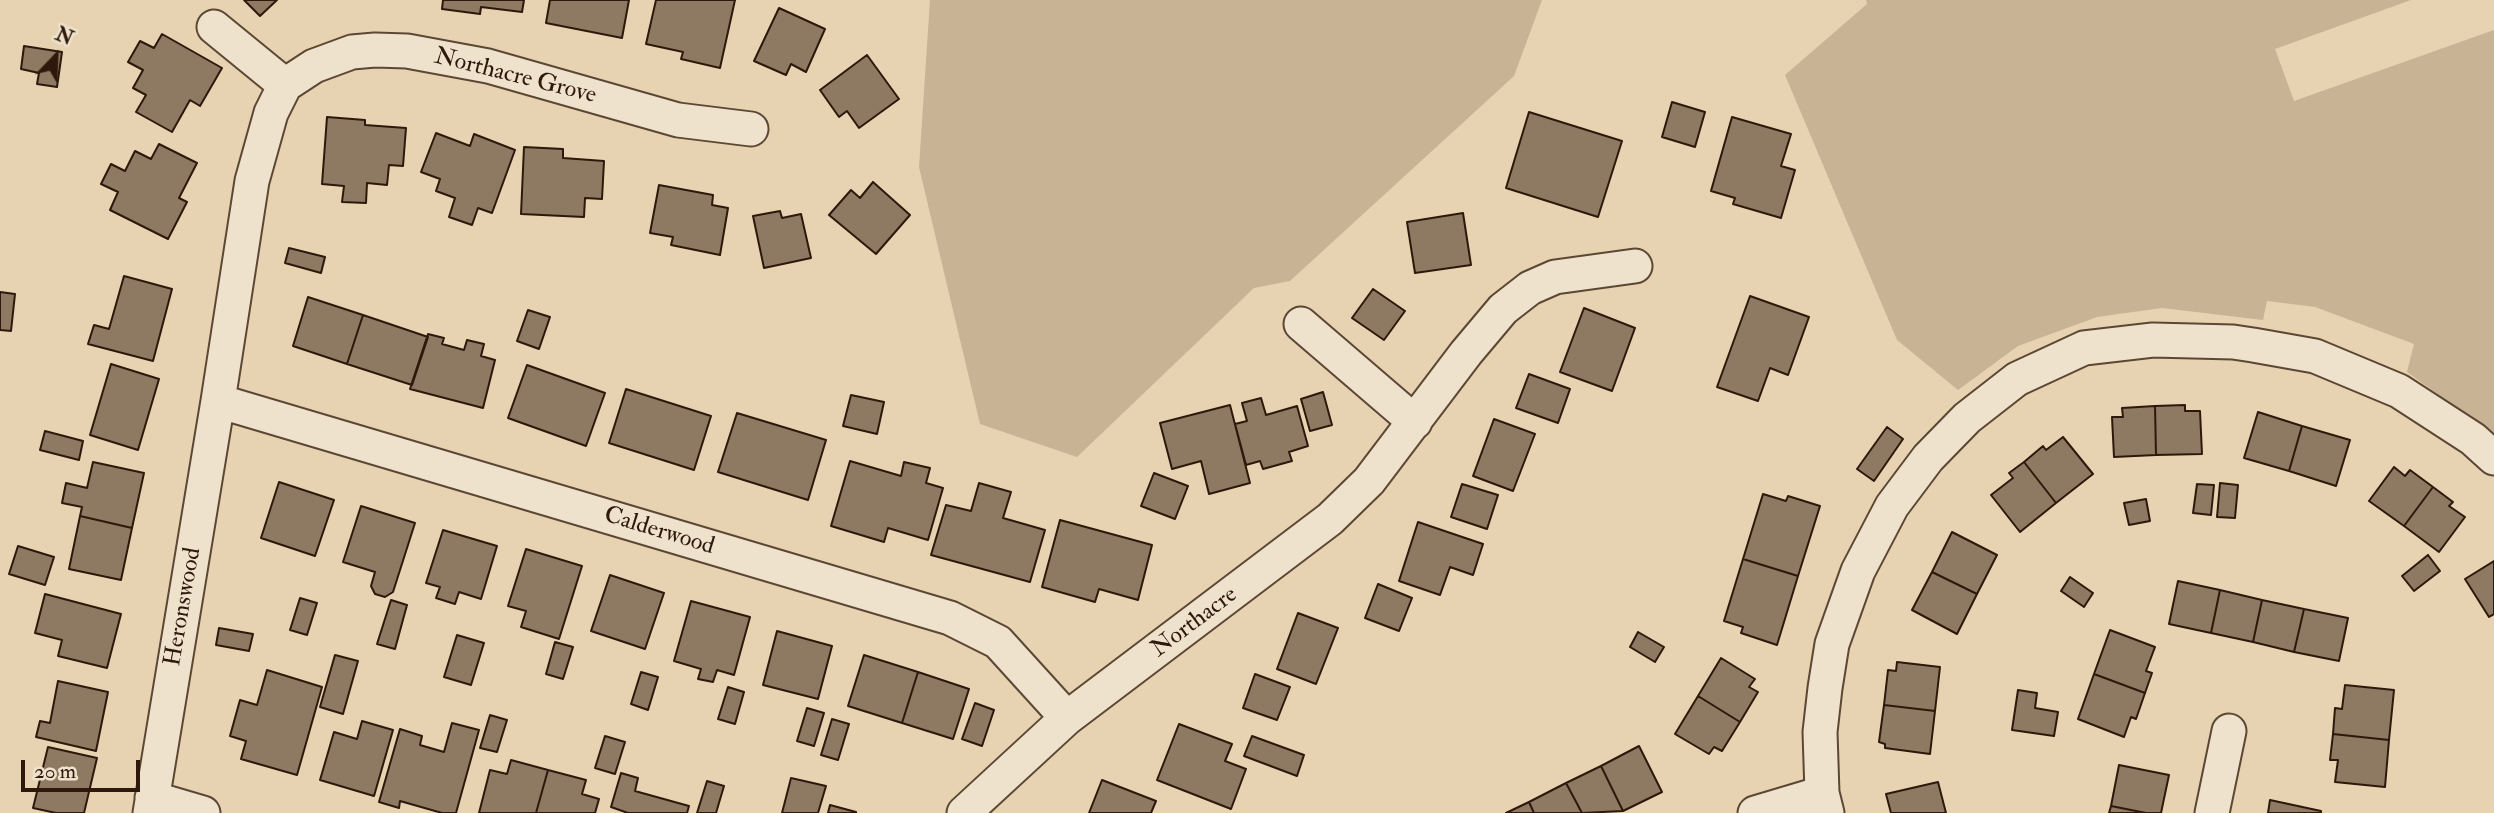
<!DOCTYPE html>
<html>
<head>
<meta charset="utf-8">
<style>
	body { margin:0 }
	#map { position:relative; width:2494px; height:813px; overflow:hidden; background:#e7d3b1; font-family:"IM FELL Double Pica",serif }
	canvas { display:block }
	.north { position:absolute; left:21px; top:21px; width:70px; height:70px; -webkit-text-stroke:5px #efe2cc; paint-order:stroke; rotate:23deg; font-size:19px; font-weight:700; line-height:28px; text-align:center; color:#2e180c }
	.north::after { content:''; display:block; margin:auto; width:24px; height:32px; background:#2e180c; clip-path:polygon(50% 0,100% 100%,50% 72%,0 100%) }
	.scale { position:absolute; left:21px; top:760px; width:119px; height:32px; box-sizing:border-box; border:4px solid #2e180c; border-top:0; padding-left:9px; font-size:21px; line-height:24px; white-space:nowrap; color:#2e180c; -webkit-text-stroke:5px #efe2cc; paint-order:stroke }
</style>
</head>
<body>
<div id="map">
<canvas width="2494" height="813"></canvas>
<div class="north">N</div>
<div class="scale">20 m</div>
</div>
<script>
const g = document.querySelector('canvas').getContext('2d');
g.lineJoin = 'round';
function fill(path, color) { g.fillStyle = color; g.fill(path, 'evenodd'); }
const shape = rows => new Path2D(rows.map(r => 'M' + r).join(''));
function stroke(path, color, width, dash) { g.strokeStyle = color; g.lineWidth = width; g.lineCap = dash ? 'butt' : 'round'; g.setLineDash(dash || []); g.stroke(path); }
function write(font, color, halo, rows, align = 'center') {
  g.font = font + ' "IM FELL Double Pica",serif'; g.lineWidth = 7; g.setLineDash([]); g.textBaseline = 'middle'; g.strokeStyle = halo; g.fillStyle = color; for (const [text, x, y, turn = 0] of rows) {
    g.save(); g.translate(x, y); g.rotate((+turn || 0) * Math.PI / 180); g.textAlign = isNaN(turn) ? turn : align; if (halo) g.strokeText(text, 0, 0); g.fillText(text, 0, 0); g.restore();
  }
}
fill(shape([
	[930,0,1542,0,1514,76,1290,281,1254,288,1077,457,980,424,919,167],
	[1866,0,2411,0,2275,49,2294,101,2494,30,2494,435,2407,372,2414,344,2315,307,2267,301,2263,320,2162,308,2097,317,2018,346,1958,390,1897,340,1785,75,1867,4]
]), '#c8b395');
const building = shape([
	[244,0,277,0,260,16,244,0],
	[443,0,524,0,522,12,481,7,480,14,442,9,443,0],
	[550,0,629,0,622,38,546,23,550,0],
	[656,0,735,0,720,68,681,59,683,52,646,44,656,0],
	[779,8,825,29,806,72,791,64,786,75,754,61,779,8],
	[162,34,222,68,200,106,190,100,172,132,136,112,146,95,133,88,143,70,128,62,140,41,154,48,162,34],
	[24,46,62,52,57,87,37,84,39,73,21,69,24,46],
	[867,55,899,99,859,128,847,111,839,117,820,90,867,55],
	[1672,102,1705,112,1695,147,1662,137,1672,102],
	[1529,112,1622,141,1598,217,1506,188,1529,112],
	[327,117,365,120,365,125,406,128,403,166,389,165,387,185,367,183,366,203,342,202,344,186,322,184,327,117],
	[1732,117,1791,134,1781,166,1795,170,1781,218,1733,204,1735,198,1711,191,1732,117],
	[436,133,470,146,474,134,515,150,492,213,478,208,472,225,449,217,455,198,436,191,440,179,421,172,436,133],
	[159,144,197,163,179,198,187,202,168,239,110,210,118,192,101,184,111,164,125,171,135,151,151,159,159,144],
	[524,147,563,149,563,158,604,161,602,199,585,198,584,217,521,214,524,147],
	[873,182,910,215,876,254,829,215,851,190,860,198,873,182],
	[659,185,713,195,712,205,728,208,720,255,671,245,673,237,650,233,659,185],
	[780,211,782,218,801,214,811,258,764,268,753,216,780,211],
	[1463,213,1471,265,1415,273,1407,222,1463,213],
	[289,248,325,257,321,273,285,263,289,248],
	[124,276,172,289,153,361,88,344,94,325,109,329,124,276],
	[1373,289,1405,311,1384,340,1352,318,1373,289],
	[0,292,15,294,11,331,0,330,0,292],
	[1750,296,1809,317,1788,375,1770,368,1758,401,1717,387,1750,296],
	[308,297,363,315,347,364,293,346,308,297],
	[1584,308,1635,328,1612,391,1560,372,1584,308],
	[528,310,550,317,539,349,517,341,528,310],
	[363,315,428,337,412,385,347,364,363,315],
	[428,334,444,338,442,344,464,350,467,340,484,344,481,356,495,360,483,408,410,389,428,334],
	[111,364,159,379,138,450,90,435,111,364],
	[527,365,605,393,586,446,508,418,527,365],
	[1529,374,1570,389,1558,423,1516,408,1529,374],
	[626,389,711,416,694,470,609,443,626,389],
	[1323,392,1332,425,1310,431,1301,399,1323,392],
	[851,395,884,402,877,434,843,426,851,395],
	[1261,398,1266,415,1297,406,1308,446,1289,452,1292,461,1263,469,1260,461,1246,465,1235,424,1247,421,1242,403,1261,398],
	[1230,405,1250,483,1209,494,1201,461,1172,469,1160,423,1230,405],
	[2185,405,2185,411,2200,411,2202,454,2156,455,2155,406,2185,405],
	[2155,406,2156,455,2114,457,2112,417,2123,417,2122,408,2155,406],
	[2258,412,2302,426,2289,471,2244,458,2258,412],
	[737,413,826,440,808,500,718,472,737,413],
	[1494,419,1535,434,1513,491,1473,476,1494,419],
	[2302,426,2350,440,2336,486,2289,471,2302,426],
	[1887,427,1903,439,1874,481,1857,469,1887,427],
	[45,431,83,441,79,460,40,450,45,431],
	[2063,437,2093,474,2056,503,2024,462,2043,446,2046,450,2063,437],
	[850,461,901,476,904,462,930,468,926,483,943,488,928,540,888,528,884,542,831,526,850,461],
	[93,462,144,473,132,528,80,516,82,507,62,503,66,483,87,488,93,462],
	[2024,462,2056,503,2020,532,1991,495,2013,478,2009,473,2024,462],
	[2394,467,2405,476,2410,470,2433,487,2404,526,2369,501,2394,467],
	[1154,473,1188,486,1175,519,1141,506,1154,473],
	[279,482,334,500,315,556,261,538,279,482],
	[979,483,1011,492,1003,518,1045,530,1030,582,931,555,946,505,971,511,979,483],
	[2220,483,2238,485,2235,518,2217,517,2220,483],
	[1462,484,1498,495,1487,529,1451,517,1462,484],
	[2197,484,2214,485,2211,515,2193,513,2197,484],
	[2433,487,2453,502,2449,506,2465,517,2439,552,2404,526,2433,487],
	[1763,494,1786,501,1788,496,1820,506,1798,576,1743,559,1763,494],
	[2146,499,2150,521,2129,525,2124,503,2146,499],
	[361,506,415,523,393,592,385,597,375,594,371,586,375,572,343,562,361,506],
	[80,516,132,528,121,580,69,569,80,516],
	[1060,520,1152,545,1138,600,1099,589,1095,602,1042,587,1060,520],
	[1418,522,1483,544,1473,575,1450,567,1440,595,1399,581,1418,522],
	[443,530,497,546,481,599,459,592,455,604,436,598,440,587,426,583,443,530],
	[1952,532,1997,555,1977,594,1932,572,1952,532],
	[18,546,54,557,45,585,9,574,18,546],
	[526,549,582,566,559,639,521,627,526,611,508,606,526,549],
	[2428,555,2440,571,2414,591,2402,576,2428,555],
	[1743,559,1798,576,1777,645,1741,633,1743,627,1724,621,1743,559],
	[2494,561,2494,614,2489,617,2465,579,2494,561],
	[1932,572,1977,594,1957,634,1912,610,1932,572],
	[610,575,664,593,645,649,591,631,610,575],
	[2070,577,2093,593,2084,607,2061,591,2070,577],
	[2178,581,2220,590,2211,633,2169,624,2178,581],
	[1378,584,1412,598,1399,631,1365,618,1378,584],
	[2220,590,2262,600,2253,642,2211,633,2220,590],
	[45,594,121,614,107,668,58,656,62,640,35,633,45,594],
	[300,598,317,603,307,635,290,630,300,598],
	[391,600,407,605,395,649,377,644,391,600],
	[2262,600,2304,609,2294,652,2253,642,2262,600],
	[691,601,750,617,734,675,717,670,713,682,698,679,701,669,674,661,691,601],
	[2304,609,2348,618,2339,661,2294,652,2304,609],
	[1298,613,1338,628,1316,684,1277,669,1298,613],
	[219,628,253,634,249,651,216,645,219,628],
	[2110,630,2155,647,2146,671,2152,673,2145,693,2094,674,2110,630],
	[777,631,832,646,818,699,763,685,777,631],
	[1638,632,1664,647,1655,662,1630,647,1638,632],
	[457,635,484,643,471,685,444,677,457,635],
	[555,642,573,647,563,679,546,674,555,642],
	[335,655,358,661,343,714,320,707,335,655],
	[864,655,918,672,902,723,848,706,864,655],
	[1721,658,1755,679,1749,687,1758,692,1740,722,1698,696,1721,658],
	[1897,662,1940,667,1935,711,1884,705,1888,670,1896,671,1897,662],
	[267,670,322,687,297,775,241,759,246,741,230,736,240,700,257,705,267,670],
	[641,672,658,677,648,710,631,704,641,672],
	[918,672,969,689,953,739,902,723,918,672],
	[1255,674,1290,687,1277,720,1243,708,1255,674],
	[2094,674,2145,693,2136,719,2131,717,2124,737,2078,719,2094,674],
	[58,681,108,692,96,751,36,737,40,721,50,723,58,681],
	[2345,685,2394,690,2389,740,2333,734,2335,708,2342,709,2345,685],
	[728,687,744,692,735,724,718,719,728,687],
	[2018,690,2037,693,2035,708,2058,712,2054,736,2012,730,2018,690],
	[1698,696,1740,722,1722,751,1714,747,1709,754,1675,734,1698,696],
	[975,703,994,710,982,746,962,739,975,703],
	[1884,705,1935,711,1930,754,1885,748,1885,744,1879,742,1884,705],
	[807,708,824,713,814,746,797,741,807,708],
	[490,715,507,720,497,752,480,748,490,715],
	[832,719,849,724,838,760,821,755,832,719],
	[362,721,393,730,374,796,320,780,334,732,357,739,362,721],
	[452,723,479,730,456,813,442,813,400,801,399,808,379,802,400,729,422,736,420,745,444,752,452,723],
	[1179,724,1232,744,1225,761,1246,769,1231,809,1157,780,1179,724],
	[2333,734,2389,740,2385,787,2335,782,2338,760,2330,760,2333,734],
	[605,736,625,742,615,774,595,768,605,736],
	[1252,736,1304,755,1297,776,1244,756,1252,736],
	[1639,746,1662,792,1623,811,1601,766,1639,746],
	[48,747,97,758,84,813,56,813,33,808,48,747],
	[511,760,548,770,536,813,479,813,490,770,507,774,511,760],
	[2119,765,2169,775,2161,813,2146,813,2111,806,2119,765],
	[1601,766,1623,811,1582,813,1566,783,1601,766],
	[548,770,586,780,582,794,599,799,595,813,536,813,548,770],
	[621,773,638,778,635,791,689,806,687,813,628,813,611,807,621,773],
	[791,778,826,786,818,813,782,813,791,778],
	[1102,780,1156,801,1151,813,1089,813,1102,780],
	[707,781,724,786,716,813,697,813,707,781],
	[1938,782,1946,813,1891,813,1886,794,1938,782],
	[1566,783,1582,813,1534,813,1529,802,1566,783],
	[2270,800,2321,811,2321,813,2268,813,2270,800],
	[1529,802,1534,813,1506,813,1529,802],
	[830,805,856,812,856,813,828,813,830,805],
	[2111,806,2146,813,2109,813,2111,806]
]);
fill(building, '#8e7962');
stroke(building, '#2e180c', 2);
const street = shape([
	[214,27,285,85],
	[1301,324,1415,422],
	[218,401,950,618,998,642,1067,718],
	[152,798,203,813],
	[150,813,218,401,252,181,271,113,285,85,314,66,352,52,375,50,407,51,488,66,678,120,751,129],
	[964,813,1067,718,1330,519,1369,481,1466,353,1503,309,1530,288,1555,277,1635,266],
	[1755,813,1822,793],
	[1827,813,1822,793,1820,732,1825,688,1832,644,1858,571,1892,506,1928,458,1967,418,2017,379,2084,348,2153,340,2233,342,2253,345,2315,356,2399,391,2473,439,2494,458],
	[2212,813,2229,731]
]);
stroke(street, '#5c4735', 37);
stroke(street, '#efe2cc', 33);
write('24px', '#2e180c', '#efe2cc', [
	["Northacre Grove",515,77,14],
	["Calderwood",659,532,17],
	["Heronswood",184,607,-80],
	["Northacre",1195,623,-37]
]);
</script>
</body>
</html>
